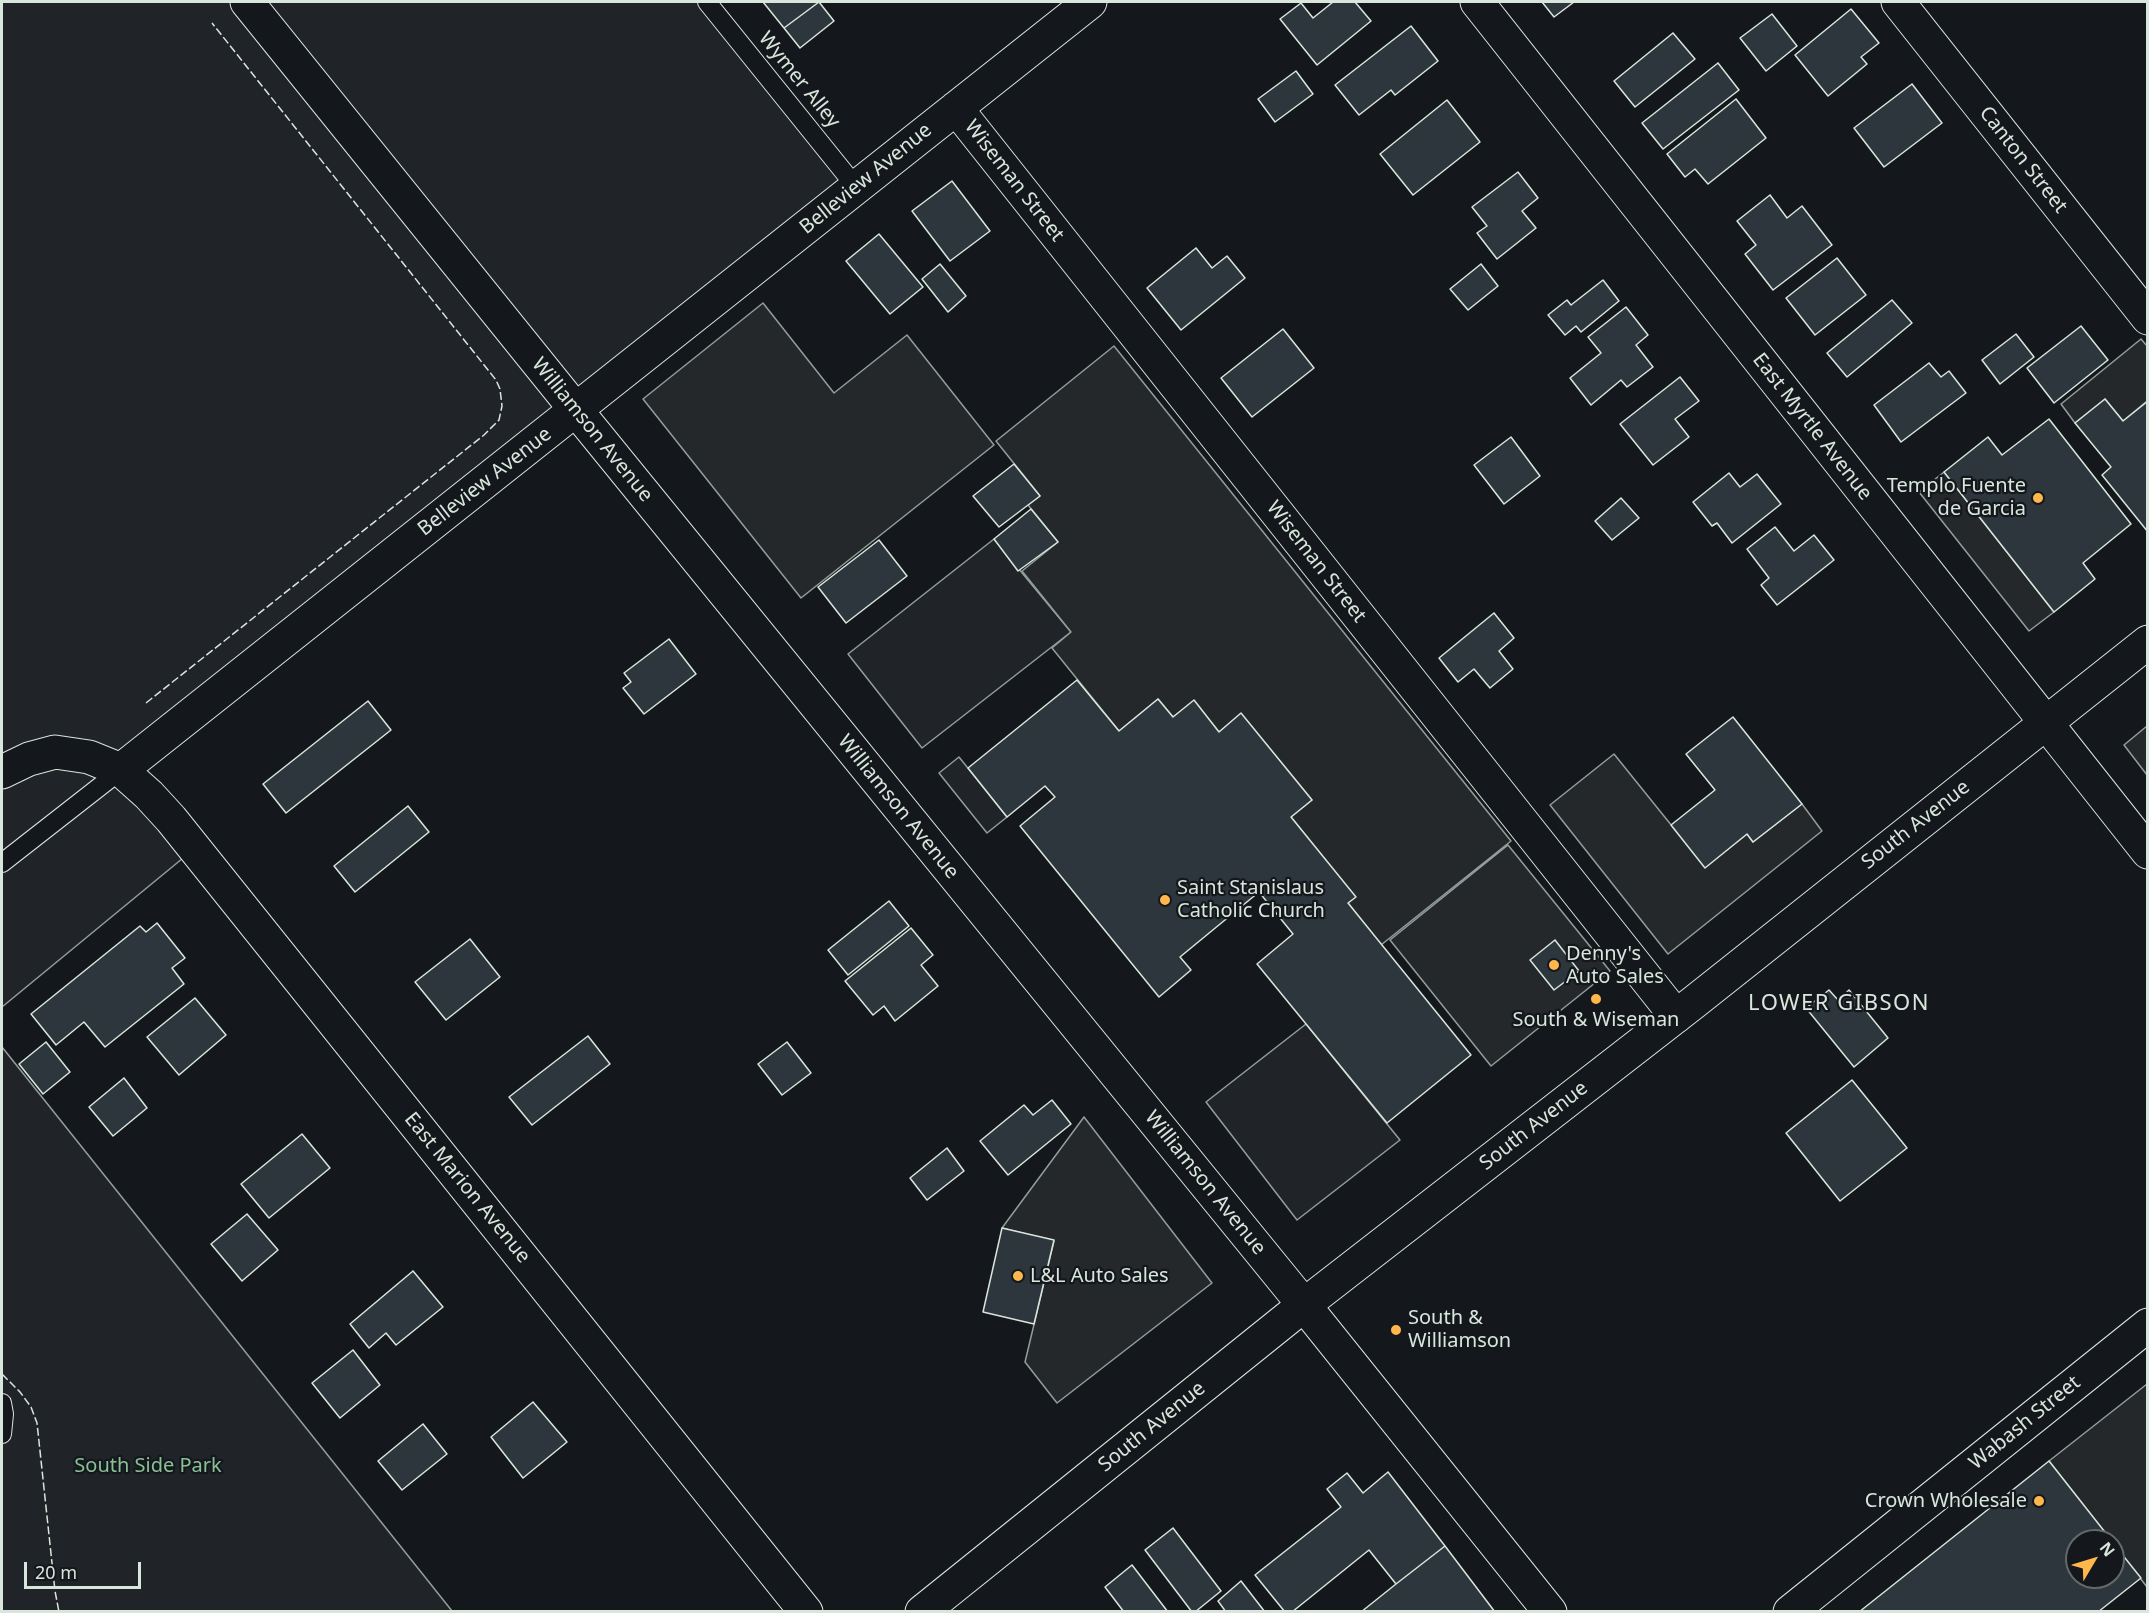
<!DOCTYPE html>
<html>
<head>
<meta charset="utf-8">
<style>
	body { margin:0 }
	#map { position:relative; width:2149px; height:1613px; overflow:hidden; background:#14181c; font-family:"Noto Sans",sans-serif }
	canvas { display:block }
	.frame { position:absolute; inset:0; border:3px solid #d8e6dc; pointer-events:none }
	.north { position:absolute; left:2065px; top:1529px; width:60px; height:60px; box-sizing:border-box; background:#14181c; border:2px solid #626a69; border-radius:50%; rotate:52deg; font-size:16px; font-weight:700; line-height:24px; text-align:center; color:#d8e6dc }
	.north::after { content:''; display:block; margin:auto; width:21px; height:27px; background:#ffb74d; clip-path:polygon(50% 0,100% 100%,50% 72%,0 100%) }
	.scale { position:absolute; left:24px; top:1562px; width:117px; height:27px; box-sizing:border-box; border:3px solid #d8e6dc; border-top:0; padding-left:8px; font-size:18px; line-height:21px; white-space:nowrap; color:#d8e6dc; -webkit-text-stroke:4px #14181c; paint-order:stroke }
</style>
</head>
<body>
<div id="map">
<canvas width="2149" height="1613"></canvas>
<div class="frame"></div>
<div class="north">N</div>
<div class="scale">20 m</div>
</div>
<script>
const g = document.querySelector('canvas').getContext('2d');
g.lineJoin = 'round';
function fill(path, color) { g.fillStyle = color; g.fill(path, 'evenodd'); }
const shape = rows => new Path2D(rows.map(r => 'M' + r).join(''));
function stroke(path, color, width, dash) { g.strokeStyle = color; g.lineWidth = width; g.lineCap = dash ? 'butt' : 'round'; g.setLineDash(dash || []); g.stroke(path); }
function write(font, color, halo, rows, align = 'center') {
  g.font = font + ' "Noto Sans",sans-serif'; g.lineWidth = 4.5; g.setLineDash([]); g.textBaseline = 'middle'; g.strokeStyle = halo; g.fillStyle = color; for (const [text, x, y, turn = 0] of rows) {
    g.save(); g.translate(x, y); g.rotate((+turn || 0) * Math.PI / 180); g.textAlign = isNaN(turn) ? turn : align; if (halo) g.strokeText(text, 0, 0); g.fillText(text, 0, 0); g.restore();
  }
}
const green = shape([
	[2,2,707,2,856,187,122,770,194,849,2,1007,2,2],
	[994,539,1071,632,922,748,848,654,994,539],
	[959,757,1007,817,987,833,939,773,959,757],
	[1306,1024,1400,1140,1297,1220,1206,1102,1306,1024],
	[2,1047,421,1572,452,1611,2,1611,2,1047]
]);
fill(green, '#202428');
stroke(green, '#939e99', 1.5);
const parking = shape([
	[763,303,834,393,907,335,994,445,801,598,643,399,763,303],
	[2141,339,2147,346,2147,401,2123,421,2105,399,2075,423,2061,404,2141,339],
	[1114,346,1511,841,1381,945,1348,903,1355,897,1291,817,1312,800,1241,714,1219,732,1194,701,1173,717,1158,699,1119,731,1052,648,1071,632,1022,571,1058,542,1028,505,1040,496,996,441,1114,346],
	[1944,472,2054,612,2029,631,1919,492,1944,472],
	[2147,726,2147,775,2124,745,2147,726],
	[1614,754,1705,867,1747,834,1753,842,1802,804,1822,831,1668,954,1550,805,1614,754],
	[1508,845,1610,971,1491,1066,1390,940,1508,845],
	[1084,1117,1212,1283,1057,1403,1025,1362,1054,1241,1002,1228,1084,1117],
	[2147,1384,2147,1587,2049,1461,2147,1384]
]);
fill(parking, '#24282b');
stroke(parking, '#939e99', 1.5);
const building = shape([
	[763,2,819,2,784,28,763,2],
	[819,2,834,21,800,48,784,28,819,2],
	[1333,2,1355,2,1371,21,1317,65,1280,19,1301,3,1313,18,1333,2],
	[1542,2,1574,2,1554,17,1542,2],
	[1851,9,1879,43,1861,57,1867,64,1828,96,1795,55,1851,9],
	[1772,14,1797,46,1766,71,1740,38,1772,14],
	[1411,26,1438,61,1395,95,1391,90,1359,115,1335,85,1411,26],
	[1673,33,1695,59,1635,107,1614,81,1673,33],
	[1718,63,1739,90,1663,149,1642,123,1718,63],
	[1296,71,1313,94,1275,122,1258,99,1296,71],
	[1912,84,1942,123,1884,167,1854,128,1912,84],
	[1736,99,1766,138,1708,184,1695,169,1685,177,1667,154,1736,99],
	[1447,100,1480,142,1413,195,1380,154,1447,100],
	[1518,172,1538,198,1522,211,1536,228,1497,259,1477,233,1487,226,1472,207,1518,172],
	[952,181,990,231,950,261,912,211,952,181],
	[1770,195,1787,218,1802,206,1832,245,1773,290,1745,254,1756,245,1737,221,1770,195],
	[879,234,923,287,890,314,846,261,879,234],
	[1196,248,1212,268,1227,256,1245,278,1181,330,1147,288,1196,248],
	[1837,258,1866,295,1815,335,1786,298,1837,258],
	[940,264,966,296,948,312,922,279,940,264],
	[1481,264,1498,286,1468,310,1450,289,1481,264],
	[1603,280,1619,301,1581,332,1576,326,1565,335,1548,315,1567,300,1571,305,1603,280],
	[1892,300,1912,323,1847,377,1827,353,1892,300],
	[1626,307,1648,335,1636,345,1653,367,1627,387,1621,380,1591,405,1570,378,1601,353,1588,337,1626,307],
	[2081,326,2108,360,2054,403,2027,368,2081,326],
	[1283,329,1314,368,1252,417,1221,378,1283,329],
	[2016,334,2034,357,2000,384,1982,360,2016,334],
	[1929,363,1941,377,1949,371,1966,393,1901,442,1874,405,1929,363],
	[1680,377,1699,401,1675,419,1689,437,1653,465,1620,424,1680,377],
	[2105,399,2123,421,2148,401,2148,532,2102,475,2111,467,2075,423,2105,399],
	[2049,419,2131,524,2083,563,2095,579,2054,612,1944,472,1988,437,2002,455,2049,419],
	[1511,437,1540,476,1504,504,1474,465,1511,437],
	[1014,464,1040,496,999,527,973,496,1014,464],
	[1729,473,1740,487,1757,474,1781,504,1732,543,1717,523,1712,526,1693,502,1729,473],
	[1621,498,1639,518,1612,540,1595,521,1621,498],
	[1031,509,1058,542,1018,571,994,539,1031,509],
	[1775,527,1794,551,1814,535,1834,560,1777,605,1761,585,1769,578,1747,549,1775,527],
	[879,540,907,576,846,623,818,587,879,540],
	[1494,613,1514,638,1499,651,1513,669,1490,688,1474,669,1458,682,1439,658,1494,613],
	[669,639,696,674,644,714,623,688,631,682,624,673,669,639],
	[1077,680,1119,731,1158,699,1173,717,1194,700,1219,732,1241,713,1312,800,1291,817,1356,897,1348,903,1471,1055,1387,1123,1257,964,1293,934,1259,892,1180,957,1191,970,1159,997,1020,826,1055,797,1045,786,1007,817,968,768,1077,680],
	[368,701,391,730,286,813,263,784,368,701],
	[1733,717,1802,804,1753,842,1747,834,1705,868,1671,825,1715,790,1686,754,1733,717],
	[408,806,429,832,355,892,334,866,408,806],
	[889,901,909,926,848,975,828,950,889,901],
	[157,923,185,958,172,968,184,984,105,1047,84,1022,56,1045,31,1014,140,926,146,932,157,923],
	[911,928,933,955,921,965,938,986,895,1021,884,1006,873,1015,845,981,911,928],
	[470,939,500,977,446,1020,415,982,470,939],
	[1555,940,1579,971,1554,990,1530,960,1555,940],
	[1829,990,1838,1000,1849,990,1888,1038,1854,1067,1806,1008,1829,990],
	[195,998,226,1035,179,1075,147,1037,195,998],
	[588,1036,610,1064,532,1125,509,1097,588,1036],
	[46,1042,70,1072,43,1094,19,1064,46,1042],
	[787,1042,811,1073,782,1095,758,1064,787,1042],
	[124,1078,147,1108,113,1136,89,1107,124,1078],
	[1852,1080,1907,1148,1840,1201,1786,1133,1852,1080],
	[1052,1100,1071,1124,1008,1175,980,1141,1024,1105,1033,1115,1052,1100],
	[302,1134,330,1168,269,1218,241,1184,302,1134],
	[947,1148,964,1171,927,1200,910,1178,947,1148],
	[247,1214,278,1250,242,1281,211,1244,247,1214],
	[1002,1228,1054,1240,1034,1324,983,1312,1002,1228],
	[413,1271,443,1307,396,1345,386,1333,369,1348,350,1324,413,1271],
	[353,1350,380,1385,340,1418,312,1383,353,1350],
	[533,1402,567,1442,523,1478,491,1437,533,1402],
	[423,1424,447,1454,402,1490,378,1461,423,1424],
	[2049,1461,2112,1541,2077,1541,2077,1577,2113,1577,2113,1543,2141,1578,2098,1612,1859,1612,2049,1461],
	[1388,1472,1445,1546,1396,1584,1369,1550,1292,1612,1285,1612,1255,1575,1341,1507,1327,1489,1347,1473,1363,1493,1388,1472],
	[1173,1528,1221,1591,1195,1612,1192,1612,1145,1550,1173,1528],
	[1445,1546,1495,1612,1361,1612,1396,1584,1445,1546],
	[1132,1565,1168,1612,1124,1612,1105,1587,1132,1565],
	[1241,1581,1265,1612,1226,1612,1218,1601,1241,1581]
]);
fill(building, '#2c363c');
stroke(building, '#d8e6dc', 1.5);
const lane = shape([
	[707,2,856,187],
	[2,863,121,770],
	[2,1403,4,1414,2,1434]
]);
const street = shape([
	[1477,2,2148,852],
	[1898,2,2148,318],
	[956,108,1676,1016],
	[121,770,1090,2],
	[2,772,29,759,55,752,89,757,121,770,149,795,171,819,806,1612],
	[1790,1612,2148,1325]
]);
const secondary = shape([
	[922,1612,1304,1305,1550,1612]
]);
const primary = shape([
	[247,2,576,410,1304,1305,1693,1003,2148,642]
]);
stroke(lane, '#d8e6dc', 20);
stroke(street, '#d8e6dc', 35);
stroke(secondary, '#d8e6dc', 35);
stroke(primary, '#d8e6dc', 35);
stroke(lane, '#14181c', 18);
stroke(street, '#14181c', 33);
stroke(secondary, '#14181c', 33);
stroke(primary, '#14181c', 33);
stroke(shape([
	[146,703,484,435,499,420,502,406,500,389,496,380,212,23],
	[2,1374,20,1392,31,1407,37,1423,55,1591,59,1612]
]), '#d8e6dc', 1.5, [8, 3]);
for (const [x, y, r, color] of [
	[2038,498,6,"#ffb74d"],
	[1165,900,6,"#ffb74d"],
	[1554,965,6,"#ffb74d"],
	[1596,999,6,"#ffb74d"],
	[1018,1276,6,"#ffb74d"],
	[1396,1330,6,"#ffb74d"],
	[2039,1501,6,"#ffb74d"]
]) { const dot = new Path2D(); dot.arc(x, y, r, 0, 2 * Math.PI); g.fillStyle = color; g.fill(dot); stroke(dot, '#14181c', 2); }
write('20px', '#d8e6dc', '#14181c', [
	["Wymer Alley",799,80,51],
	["Canton Street",2023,160,52],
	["Belleview Avenue",866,179,-39],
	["Wiseman Street",1014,181,52],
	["East Myrtle Avenue",1812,427,52],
	["Williamson Avenue",592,430,51],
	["Belleview Avenue",485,482,-38],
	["Wiseman Street",1316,562,52],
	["Williamson Avenue",898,807,51],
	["South Avenue",1916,825,-38],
	["South Avenue",1534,1126,-38],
	["Williamson Avenue",1205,1183,51],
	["East Marion Avenue",467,1188,51],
	["Wabash Street",2025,1423,-39],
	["South Avenue",1152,1427,-39]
]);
write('20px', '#d8e6dc', '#14181c', [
	["Templo Fuente",2026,486,"right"],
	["de Garcia",2026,509,"right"],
	["Saint Stanislaus",1177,888],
	["Catholic Church",1177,911],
	["Denny's",1566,954],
	["Auto Sales",1566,977],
	["South & Wiseman",1596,1020,"center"],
	["L&L Auto Sales",1030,1276],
	["South &",1408,1318],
	["Williamson",1408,1341],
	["Crown Wholesale",2027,1501,"right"]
], 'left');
write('20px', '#8ac095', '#14181c', [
	["South Side Park",148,1466]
]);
g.letterSpacing = '1.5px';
write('22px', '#d8e6dc', '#14181c', [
	["LOWER GIBSON",1839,1004]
]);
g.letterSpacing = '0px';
</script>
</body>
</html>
